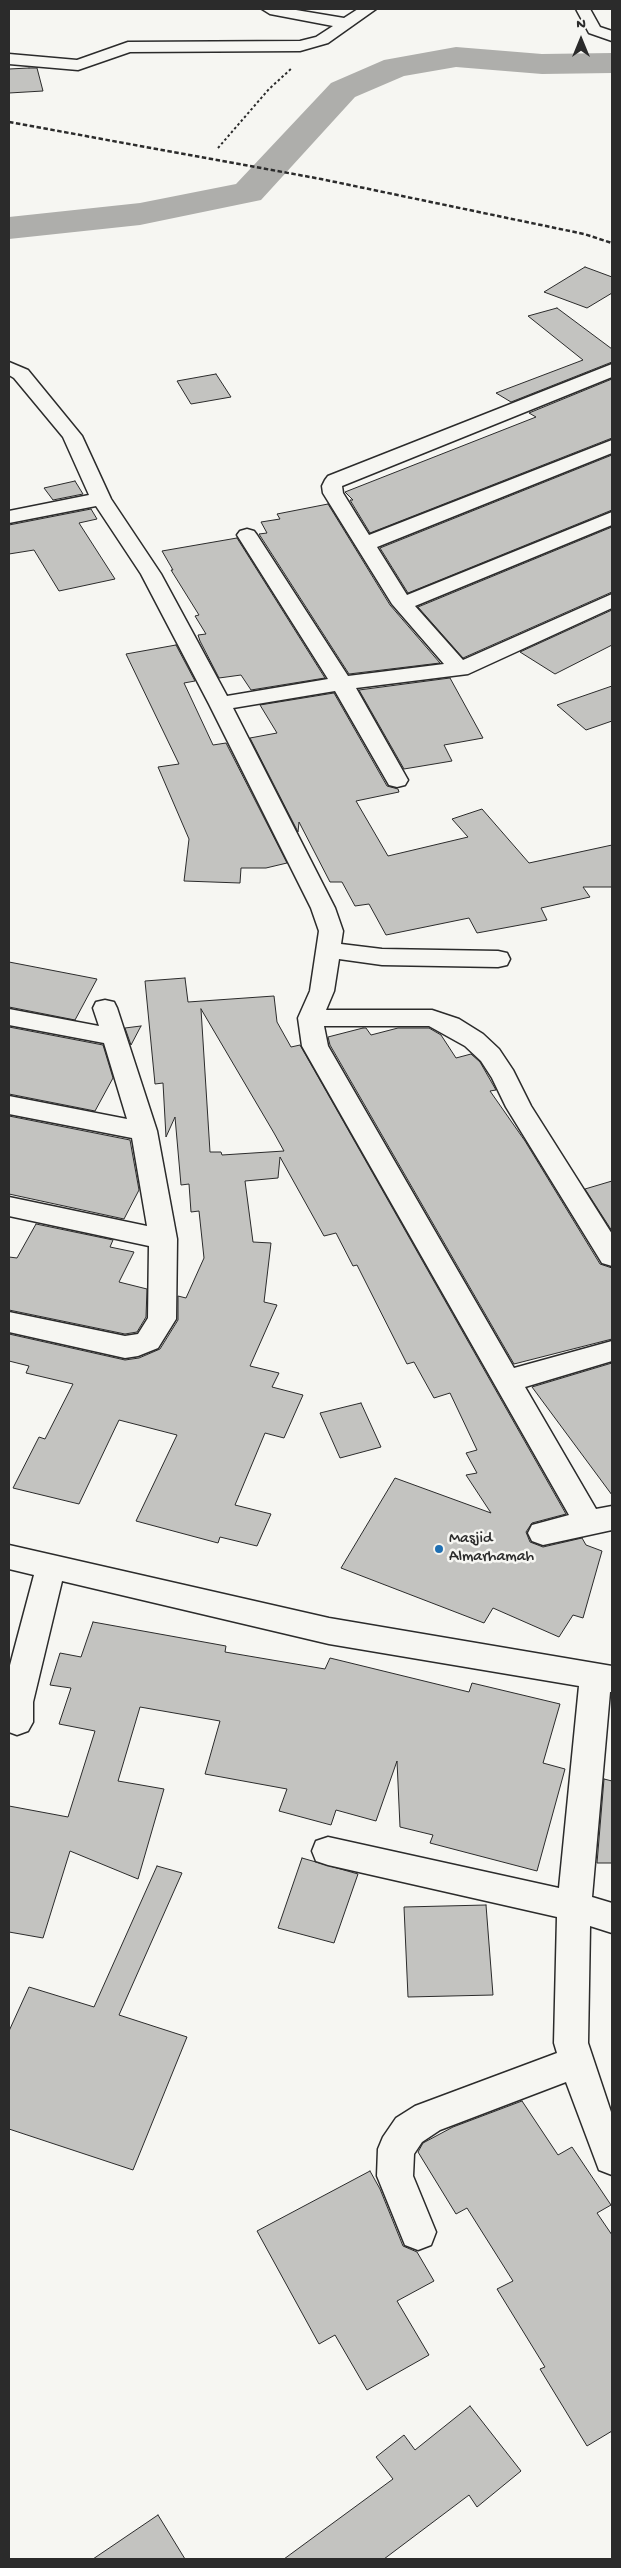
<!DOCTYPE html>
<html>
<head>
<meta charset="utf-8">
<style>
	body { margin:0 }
	#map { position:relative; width:621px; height:2568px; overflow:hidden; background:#f6f6f2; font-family:"Gochi Hand",sans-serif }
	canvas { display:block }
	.frame { position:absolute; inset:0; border:10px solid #2b2b2b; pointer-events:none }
	.north { position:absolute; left:556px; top:15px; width:50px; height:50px; -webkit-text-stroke:4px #f6f6f2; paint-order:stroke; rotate:0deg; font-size:14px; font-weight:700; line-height:20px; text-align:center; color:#2b2b2b }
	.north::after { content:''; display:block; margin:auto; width:18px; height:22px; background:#2b2b2b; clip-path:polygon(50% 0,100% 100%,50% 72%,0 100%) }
</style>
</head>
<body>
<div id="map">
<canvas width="621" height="2568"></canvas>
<div class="frame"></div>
<div class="north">N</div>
</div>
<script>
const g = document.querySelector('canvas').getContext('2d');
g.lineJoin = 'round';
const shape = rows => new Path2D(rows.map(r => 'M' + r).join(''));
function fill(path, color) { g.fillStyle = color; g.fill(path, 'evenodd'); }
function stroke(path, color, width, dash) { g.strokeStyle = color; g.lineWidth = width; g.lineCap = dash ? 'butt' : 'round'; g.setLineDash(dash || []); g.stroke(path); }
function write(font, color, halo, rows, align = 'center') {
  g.font = font + ' "Gochi Hand",sans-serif'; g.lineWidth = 5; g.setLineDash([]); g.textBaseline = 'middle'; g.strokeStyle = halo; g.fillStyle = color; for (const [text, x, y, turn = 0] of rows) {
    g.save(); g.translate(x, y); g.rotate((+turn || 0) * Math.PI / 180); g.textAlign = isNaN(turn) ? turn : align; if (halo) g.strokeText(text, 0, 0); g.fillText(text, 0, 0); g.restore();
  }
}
fill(shape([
	[456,47,542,54,612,53,612,73,542,74,456,67,404,76,355,97,261,200,140,225,9,239,9,217,140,203,236,184,331,83,384,60,456,47]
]), '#aeaeab');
const building = shape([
	[29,68,37,68,43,91,9,93,9,69,29,68],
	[585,267,612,277,612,293,587,308,544,292,585,267],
	[557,308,612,349,612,362,511,402,496,393,583,360,528,316,557,308],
	[216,374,231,397,191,404,177,381,216,374],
	[612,379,612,438,370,533,350,500,353,500,345,492,536,417,529,413,612,379],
	[612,455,612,510,408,593,380,548,612,455],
	[75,481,83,494,53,500,44,488,75,481],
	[328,504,390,605,440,663,349,674,259,534,267,533,261,522,280,519,277,514,328,504],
	[91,509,97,519,79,523,115,579,59,591,34,550,9,554,9,525,91,509],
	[612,527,612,592,463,658,418,607,612,527],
	[237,538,325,678,251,690,241,675,219,678,200,641,198,635,206,634,195,616,199,615,171,570,173,570,162,551,237,538],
	[612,610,612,645,555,674,520,652,612,610],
	[176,645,195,681,184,683,213,745,226,743,287,863,266,868,241,868,240,883,184,881,189,839,158,767,179,764,126,654,176,645],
	[450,678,483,738,444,745,452,761,404,769,359,690,450,678],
	[612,686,612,721,586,730,557,705,612,686],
	[334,693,387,786,398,789,399,792,356,801,388,856,468,837,452,819,482,809,529,863,612,845,612,887,583,887,590,897,541,908,547,920,477,933,469,918,386,935,369,904,355,906,342,882,330,882,299,822,298,832,250,738,277,733,260,705,334,693],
	[9,962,97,979,75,1020,9,1007,9,962],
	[185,978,188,1002,274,996,277,1022,291,1047,300,1045,566,1514,532,1523,526,1532,530,1542,543,1547,582,1538,586,1545,602,1551,583,1618,573,1615,559,1637,493,1608,484,1623,341,1568,395,1478,491,1513,466,1475,477,1473,466,1453,477,1450,450,1393,434,1398,414,1362,407,1364,357,1265,353,1266,336,1233,324,1236,280,1157,278,1178,245,1181,253,1242,271,1243,264,1302,277,1305,250,1366,279,1373,272,1387,303,1395,284,1438,265,1433,235,1505,271,1514,257,1546,220,1537,218,1543,136,1521,177,1435,119,1420,79,1504,13,1488,39,1437,45,1439,73,1384,26,1373,29,1366,9,1361,9,1334,125,1360,139,1358,160,1349,178,1320,178,1296,186,1298,204,1258,199,1211,191,1212,189,1184,181,1185,175,1117,166,1137,163,1083,155,1084,145,981,185,978],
	[201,1009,274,1133,284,1151,222,1155,221,1152,210,1152,201,1009],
	[141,1026,131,1045,125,1028,141,1026],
	[9,1027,103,1045,113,1078,95,1111,9,1094,9,1027],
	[363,1028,366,1028,371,1035,398,1028,429,1028,441,1035,456,1058,471,1054,480,1062,496,1090,490,1091,525,1141,600,1264,612,1268,612,1339,514,1364,330,1045,328,1037,363,1028],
	[9,1116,130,1140,139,1190,124,1219,9,1194,9,1116],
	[612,1181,612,1231,585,1189,612,1181],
	[36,1224,113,1240,110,1247,134,1252,119,1282,147,1289,146,1317,137,1332,125,1334,9,1310,9,1257,17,1258,36,1224],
	[612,1363,612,1495,532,1387,612,1363],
	[361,1403,381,1447,340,1458,320,1413,361,1403],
	[93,1622,226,1646,225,1652,325,1669,330,1658,469,1692,472,1683,560,1704,543,1763,565,1769,537,1871,430,1843,433,1835,400,1827,397,1761,376,1821,336,1810,331,1825,279,1811,287,1789,205,1774,220,1721,140,1707,118,1781,164,1789,138,1879,70,1851,43,1938,9,1932,9,1806,68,1817,95,1731,59,1724,71,1688,50,1685,60,1653,81,1657,93,1622],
	[604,1779,612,1781,612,1863,597,1863,604,1779],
	[302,1858,358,1874,334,1943,278,1928,302,1858],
	[157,1866,182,1873,119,2015,187,2037,133,2170,9,2129,9,2031,29,1987,94,2007,157,1866],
	[486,1905,493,1995,408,1997,404,1907,486,1905],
	[522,2101,558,2155,572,2147,611,2205,597,2213,612,2235,612,2431,587,2446,540,2369,545,2367,497,2289,513,2281,467,2208,456,2214,418,2152,423,2143,453,2127,522,2101],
	[370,2171,380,2189,403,2246,417,2252,434,2281,397,2301,429,2355,367,2390,335,2335,319,2344,257,2231,370,2171],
	[470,2406,521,2471,477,2507,469,2495,384,2559,284,2559,393,2479,376,2457,404,2435,415,2450,470,2406],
	[158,2515,185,2559,93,2559,158,2515]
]);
fill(building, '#c3c3c0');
stroke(building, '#2b2b2b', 1);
const minor = shape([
	[262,9,290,9,344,18,358,9,376,9,328,43,300,51,130,52,78,70,9,64,9,54,77,60,128,42,300,41,316,37,333,26,270,14,262,9],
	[576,9,590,9,600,27,612,31,612,41,589,33,576,9],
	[9,362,28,370,82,436,111,499,161,574,227,696,328,679,237,535,240,531,247,529,254,531,257,535,348,676,444,664,392,604,323,493,322,486,325,480,328,476,612,364,612,377,342,486,343,493,369,535,612,440,612,453,377,547,407,595,612,512,612,525,415,606,463,660,612,594,612,608,468,674,356,688,408,780,405,785,397,787,389,785,335,691,233,708,335,908,343,931,341,944,382,949,498,951,507,953,510,959,507,965,498,967,382,965,339,959,334,991,326,1010,432,1010,459,1019,483,1034,499,1049,513,1070,531,1106,612,1234,612,1266,602,1263,506,1107,492,1078,481,1061,465,1046,429,1026,324,1026,328,1046,514,1368,612,1341,612,1361,525,1387,596,1509,612,1506,612,1530,543,1545,532,1541,528,1533,532,1525,569,1515,302,1046,298,1018,310,991,319,931,311,908,209,704,141,574,96,506,9,523,9,511,89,495,63,437,14,378,9,375,9,362],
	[105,1000,114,1002,117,1008,157,1131,177,1239,176,1319,158,1348,138,1356,125,1358,9,1332,9,1312,125,1336,138,1334,148,1318,149,1246,9,1216,9,1197,147,1226,132,1138,9,1114,9,1096,127,1119,104,1043,9,1025,9,1009,99,1026,93,1008,96,1002,105,1000],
	[9,1545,329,1618,612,1666,612,1692,610,1692,592,1897,612,1903,612,1933,590,1926,588,2043,612,2115,612,2175,599,2170,566,2082,440,2130,422,2142,414,2154,413,2176,436,2232,431,2245,418,2250,405,2245,377,2176,378,2149,383,2137,396,2118,415,2106,557,2053,554,2043,557,1917,328,1865,316,1861,312,1851,316,1841,328,1837,559,1888,579,1686,329,1644,62,1581,33,1702,33,1722,28,1731,17,1735,9,1732,9,1669,34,1575,9,1569,9,1545]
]);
stroke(minor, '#2b2b2b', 3);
stroke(shape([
	[218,148,269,89,292,68]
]), '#2b2b2b', 2, [2.5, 2.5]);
fill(minor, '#f6f6f2');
stroke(shape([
	[9,122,321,179,584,234,612,243]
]), '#2b2b2b', 2.5, [4.5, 2.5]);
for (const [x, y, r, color] of [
	[439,1549,5,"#1f6fb2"]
]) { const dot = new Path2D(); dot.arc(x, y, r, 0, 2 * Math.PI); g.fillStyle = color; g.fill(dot); stroke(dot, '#f6f6f2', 2); }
write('16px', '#2b2b2b', '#f6f6f2', [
	["Masjid",449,1540],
	["Almarhamah",449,1558]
], 'left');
</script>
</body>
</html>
